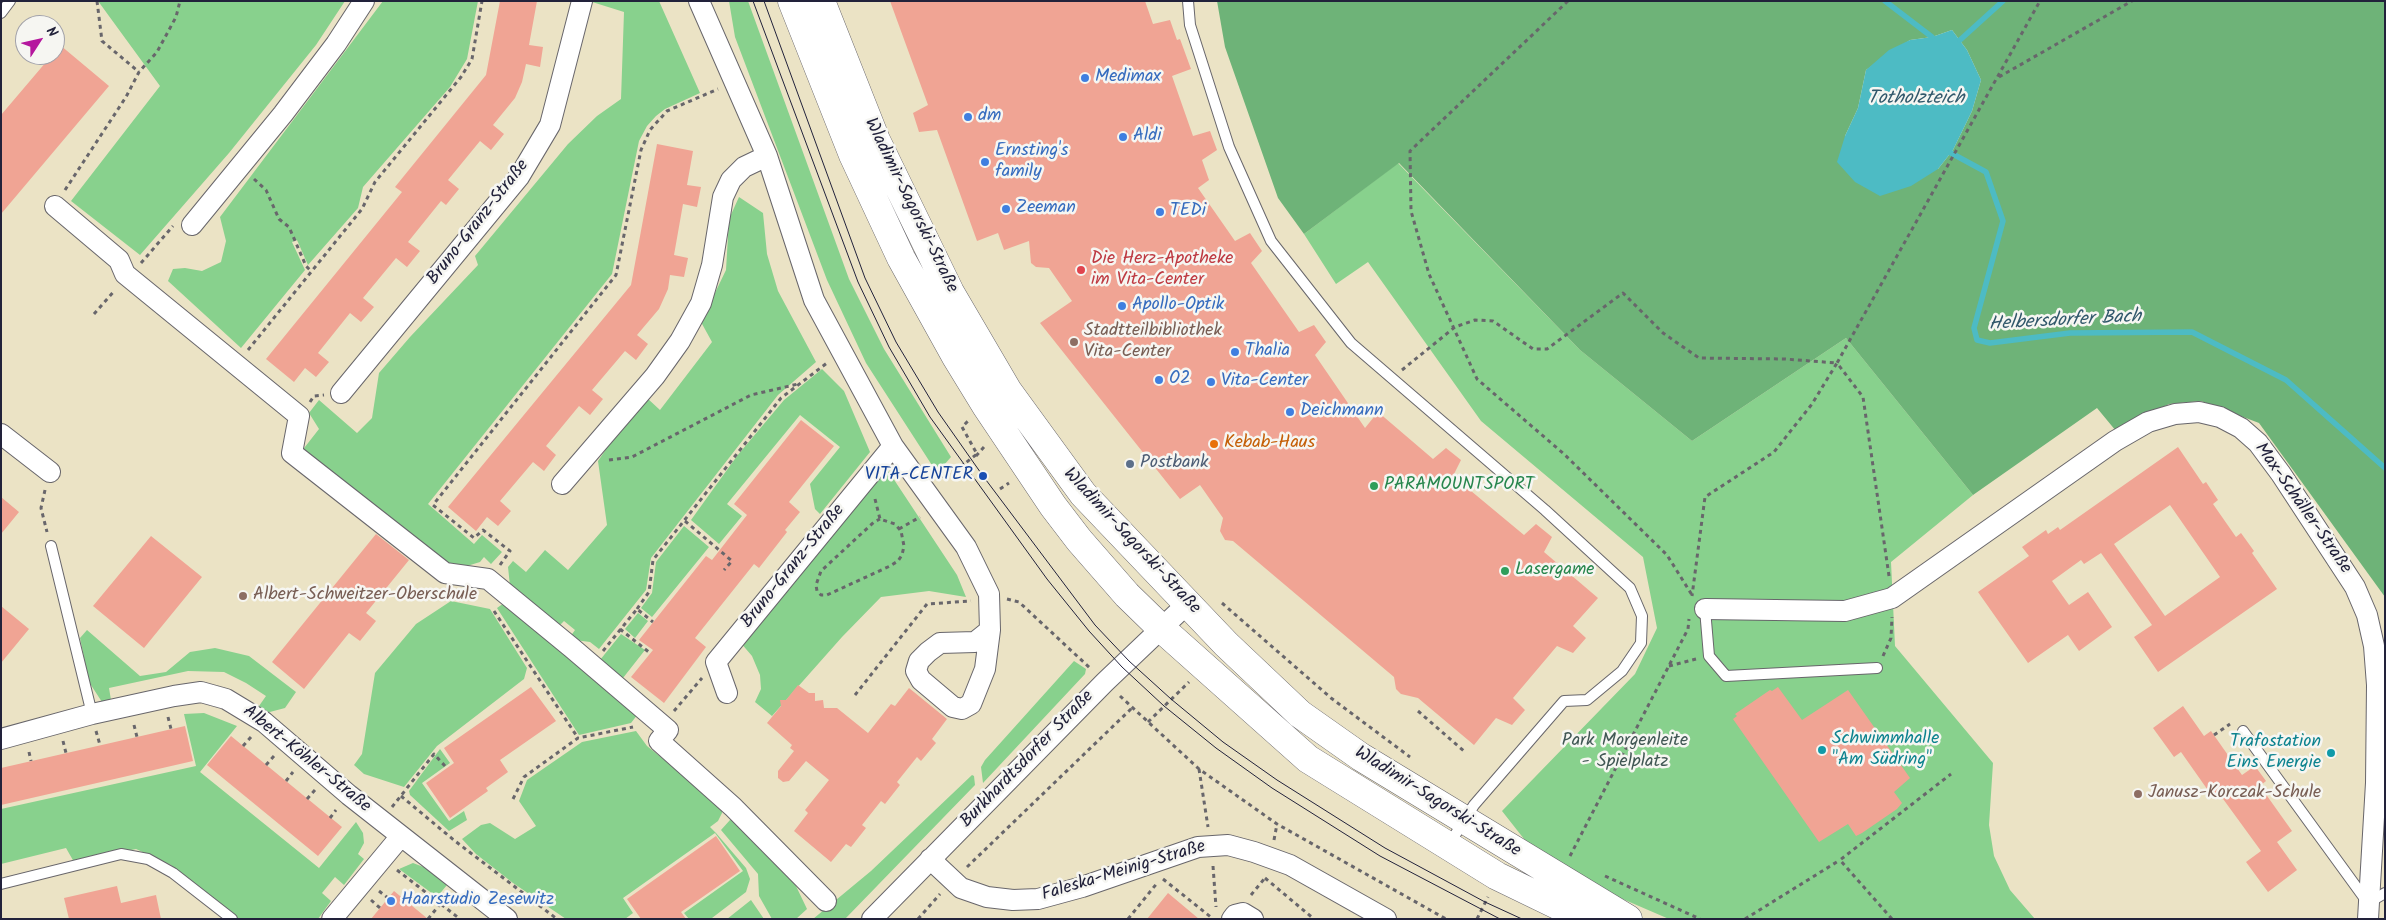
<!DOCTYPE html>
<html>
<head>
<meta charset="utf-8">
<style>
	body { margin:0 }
	#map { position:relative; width:2386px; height:920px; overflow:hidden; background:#ebe3c5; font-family:Kalam,sans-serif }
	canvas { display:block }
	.frame { position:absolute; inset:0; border:2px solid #22223b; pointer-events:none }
	.north { position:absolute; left:15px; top:15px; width:50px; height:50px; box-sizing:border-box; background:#f6f6f2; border:1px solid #a1a1a9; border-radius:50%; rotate:55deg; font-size:14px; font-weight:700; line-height:20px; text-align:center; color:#22223b }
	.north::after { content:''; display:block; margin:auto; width:18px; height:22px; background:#b5179e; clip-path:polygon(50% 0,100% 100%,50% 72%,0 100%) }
</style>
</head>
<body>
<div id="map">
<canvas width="2386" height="920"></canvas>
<div class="frame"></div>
<div class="north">N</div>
</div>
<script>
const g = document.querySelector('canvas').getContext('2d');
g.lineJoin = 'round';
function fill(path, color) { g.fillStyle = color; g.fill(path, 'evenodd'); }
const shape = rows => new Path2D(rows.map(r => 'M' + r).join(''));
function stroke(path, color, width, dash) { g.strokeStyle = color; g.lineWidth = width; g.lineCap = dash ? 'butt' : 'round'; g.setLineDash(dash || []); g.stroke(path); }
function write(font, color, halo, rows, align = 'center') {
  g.font = font + ' Kalam,sans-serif'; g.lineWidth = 5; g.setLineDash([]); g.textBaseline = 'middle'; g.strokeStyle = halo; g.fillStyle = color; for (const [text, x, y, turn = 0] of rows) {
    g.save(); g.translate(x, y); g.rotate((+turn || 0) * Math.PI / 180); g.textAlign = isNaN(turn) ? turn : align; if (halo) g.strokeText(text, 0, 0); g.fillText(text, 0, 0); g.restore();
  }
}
fill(shape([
	[98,1,345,1,316,45,229,153,140,255,71,201,160,86],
	[383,1,478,1,467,59,450,87,363,187,358,208,308,265,297,240,292,242,305,270,241,348,168,281,173,269,185,268,202,271,221,262,226,241,220,217],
	[589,1,659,1,700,93,665,109,656,116,647,126,639,141,612,274,428,504,474,544,482,535,502,552,491,564,484,557,480,562,467,566,433,560,301,452,319,429,309,413,319,400,357,433,372,418,379,373,410,337,478,265,475,256,568,144,597,116,621,99,624,12],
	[729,1,748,1,849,279,884,349,951,457,937,473,866,363,827,280,735,37],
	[1398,163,1580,350,1692,441,1846,338,1973,495,1891,562,1895,646,1993,763,1989,825,1994,856,2010,890,2035,919,1669,919,1611,894,1528,844,1502,811,1635,674,1657,628,1643,557,1481,421,1368,262,1336,284,1304,234],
	[739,197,763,213,767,254,778,291,816,362,778,395,651,558,646,590,599,649,590,642,575,640,570,637,575,630,564,621,558,627,510,586,508,567,513,561,526,572,545,550,568,570,607,525,598,461,611,442,647,398,660,410,712,342,701,322,726,270,729,219],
	[822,369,844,391,870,452,820,514,815,509,810,484,840,447,800,415,727,504,742,516,719,544,691,520,737,456,784,400],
	[885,466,957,575,966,597,929,591,881,597,842,637,772,716,755,702,761,689,760,675,752,656,740,642],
	[684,526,709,547,652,617,641,608,652,593,656,562],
	[451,601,490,609,527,668,524,679,437,746,404,787,364,774,354,765,362,754,375,673,416,624],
	[504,603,641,710,631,723,579,735,497,608],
	[638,613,648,621,635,638,625,629],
	[87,630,140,676,166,672,190,652,215,648,249,656,296,692,285,708,266,713,259,706,266,696,246,683,224,672,188,671,109,688,111,700,102,702,89,682,80,638],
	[621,634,645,650,623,678,600,660],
	[1074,661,1086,669,1085,674,983,783,981,767,985,760],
	[204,713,237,726,200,772,319,868,356,822,363,833,364,843,358,854,364,859,344,885,335,877,322,893,331,901,318,919,237,919,171,865,136,849,74,862,66,848,1,864,1,809,196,766,184,714],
	[636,731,647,746,722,806,722,813,718,821,710,827,716,833,746,868,750,879,746,892,712,918,689,919,684,913,743,871,715,833,623,898,633,913,625,919,566,919,513,883,476,854,462,839,481,825,490,823,515,839,536,826,519,801,527,780,582,742],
	[440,749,450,763,422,783,449,821,464,811,467,820,449,831,410,795,409,791],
	[972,775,974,776,975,785,845,919,813,919,871,871],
	[730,820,742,822,768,846,796,886,807,909,796,919,772,919,759,896,758,874,721,830],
	[413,863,426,868,447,885,437,897,399,869],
	[751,900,764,919,727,919]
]), '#88d18d');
fill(shape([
	[1217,1,2385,1,2385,597,2259,423,2201,401,2169,404,2116,431,2097,408,1973,495,1846,338,1692,441,1580,350,1399,163,1304,234,1278,198,1225,47],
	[1952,30,1967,50,1981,80,1972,111,1953,150,1938,169,1845,136,1858,108,1866,70,1910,40,1932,37]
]), '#6eb378');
fill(shape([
	[1952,30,1967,50,1981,80,1972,111,1953,150,1938,169,1911,186,1880,196,1855,182,1837,162,1845,136,1858,108,1866,70,1889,50,1910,40,1932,37]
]), '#4dbbc4');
stroke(shape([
	[1885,1,1932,37],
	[1960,40,2003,1],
	[1951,153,1986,172,2003,221,1974,328,1977,340,1990,343,2070,333,2192,332,2286,380,2385,468]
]), '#4dbbc4', 5.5);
fill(shape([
	[500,1,537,1,529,45,543,47,540,67,526,64,522,82,515,98,493,125,504,134,491,150,480,141,448,180,459,189,446,205,441,201,408,242,420,251,407,267,396,258,363,298,374,307,361,322,350,313,318,353,329,362,316,377,305,368,294,382,266,359,402,192,395,187,486,75],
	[890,1,1145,1,1153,24,1170,20,1177,40,1180,39,1191,69,1172,76,1193,136,1210,131,1217,150,1202,160,1209,180,1198,188,1235,241,1250,233,1262,251,1251,263,1299,332,1314,325,1326,342,1315,355,1365,428,1378,412,1433,459,1446,448,1461,460,1453,476,1524,535,1536,524,1552,537,1544,552,1598,598,1573,626,1586,638,1573,653,1557,646,1513,698,1525,710,1512,725,1496,718,1474,745,1418,698,1401,694,1396,689,1394,677,1233,541,1225,540,1220,531,1223,518,1200,485,1180,499,1040,323,1072,301,1049,268,1036,267,1031,263,1029,241,1004,250,998,233,977,241,937,130,919,132,913,113,928,105],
	[60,45,109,86,1,214,1,115,52,55,55,55,55,51],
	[657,144,693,151,687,185,701,187,697,207,683,204,674,255,688,258,684,277,670,275,668,289,659,309,637,335,648,344,636,360,625,351,592,390,603,399,590,415,579,406,546,446,556,455,544,471,533,462,500,501,511,511,498,526,487,517,476,531,448,507,631,285],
	[801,420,834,446,789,502,800,512,785,530,787,532,759,568,754,564,695,638,706,647,664,703,631,677,653,650,639,640,706,556,712,560,747,515,734,504],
	[2178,447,2203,484,2206,482,2218,500,2213,504,2236,537,2241,533,2254,551,2252,553,2277,589,2158,672,2134,637,2152,625,2101,553,2084,564,2081,560,2052,581,2069,605,2088,592,2112,627,2079,651,2068,635,2028,663,1978,592,2029,556,2022,547,2046,530,2048,534,2058,527,2060,530],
	[2170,505,2220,577,2165,616,2114,544],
	[1,497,19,512,1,534],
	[376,534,409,560,366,613,376,621,360,641,349,633,304,689,272,662],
	[151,536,202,577,144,648,93,606],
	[1,606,29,629,1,663],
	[798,685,809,693,815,693,815,701,823,700,824,708,837,708,868,733,891,704,895,706,909,688,947,719,932,739,936,743,921,761,917,757,897,782,900,785,885,804,881,801,862,825,866,828,851,847,846,844,831,862,794,831,808,813,805,810,829,780,806,761,789,781,783,782,778,778,778,771,794,751,790,748,792,745,767,723,781,706,780,700,786,700],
	[531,687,556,721,500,760,508,772,486,788,488,791,450,818,426,783,454,763,444,748],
	[1778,687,1802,720,1848,690,1910,778,1894,792,1902,803,1897,809,1862,833,1856,836,1848,824,1819,842,1733,719,1737,716,1735,714,1770,690,1772,691],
	[2183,706,2204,736,2211,731,2242,775,2255,766,2266,781,2260,786,2292,831,2277,842,2297,870,2268,892,2246,862,2261,851,2218,792,2212,796,2181,752,2174,757,2153,728],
	[185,726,193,761,1,805,1,768],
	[231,736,342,827,318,856,207,765],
	[716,836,740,871,681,912,686,919,641,919,627,899],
	[117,886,121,903,156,895,161,919,69,919,64,898],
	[394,891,428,919,371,919],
	[1168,893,1199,919,1147,919]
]), '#f0a494');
const lane = shape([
	[1188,1,1190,25,1229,147,1271,241,1351,343,1545,510,1630,588,1642,616,1641,643,1622,671,1587,700,1564,701,1474,805,1448,846],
	[1,13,10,1],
	[51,546,92,714],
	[1705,609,1709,656,1726,676,1877,668],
	[2243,731,2368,903,2385,893],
	[1,884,121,854,148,859,173,873,232,919]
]);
const street = shape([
	[699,1,767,156,814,300,893,446,966,547,989,594,990,630,985,669,971,704,962,709,953,707,921,680,916,671,919,661,928,652,940,643,975,642,990,630],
	[55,206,119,260,125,274,299,416,292,453,445,573,488,579,572,648,668,730,659,741,733,807,826,901],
	[192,225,283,114,336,44,364,1],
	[341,393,519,177,550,125,582,1],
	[1,434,50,472],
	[562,484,655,376,680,341,701,303,712,265,723,197,731,180,744,167,767,156],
	[1705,609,1845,611,1892,598,2115,441,2148,422,2175,414,2199,412,2220,417,2241,428,2258,443,2281,474,2355,587,2367,615,2374,646,2377,685,2376,783,2368,919],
	[727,693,716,662,893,446],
	[1,739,92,714,174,696,201,692,226,699,264,722,349,795,507,919],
	[930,859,961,888,987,897,1013,900,1038,899,1082,887,1198,847,1228,845,1254,852,1290,865,1386,919],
	[332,919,401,836],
	[872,919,1105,682,1187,604],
	[1232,919,1235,915,1243,913,1253,919]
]);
const secondary = shape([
	[792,1,853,155,901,258,956,357,986,406,1053,506,1079,540,1127,595,1162,629,1308,759,1497,876,1586,919],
	[821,1,876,140,950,292,1008,391,1083,494,1226,644,1300,714,1361,757,1628,919]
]);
stroke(lane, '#68666b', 12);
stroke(street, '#68666b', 22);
stroke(secondary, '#68666b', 29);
stroke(shape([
	[97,1,102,41,139,72],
	[1568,1,1410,151,1411,211,1429,274,1477,379,1564,454,1667,555,1692,595],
	[1999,77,2132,1],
	[254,179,266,190,279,219,289,227,306,266,312,272],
	[65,190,126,97,139,72,157,52,176,17,180,1],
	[141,263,173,226],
	[94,314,115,290],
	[248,350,362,209,375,182,461,77,472,59,482,1],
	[1402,370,1455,327,1475,320,1493,321,1533,349,1547,349,1623,293,1663,333,1699,358,1785,359,1837,363,1812,404,1774,452,1705,497,1692,596],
	[310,402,314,396,324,395],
	[976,456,984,447],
	[609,460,632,457,751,395,798,384],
	[939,478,959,468,977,454,962,427,968,421],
	[1000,489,1009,483],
	[45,490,41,508,47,532],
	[875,499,880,519,895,524,901,531,904,546,902,555,898,561,890,566,827,595,821,595,817,591,816,585,821,571,874,522,880,519],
	[685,521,732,561,724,570],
	[899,529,920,517],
	[500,565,510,551,483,530,474,538,433,505,616,275,641,150,650,130,667,111,718,89],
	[1889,576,1863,397,1837,363,2040,1],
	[1007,599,1019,602,1091,669],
	[1222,603,1331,698,1410,757],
	[637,609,649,592,653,560,781,398,827,363],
	[494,611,578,738],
	[620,629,650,653],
	[603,651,637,609,653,622],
	[1883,656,1891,638,1892,617],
	[1669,666,1696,659],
	[855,695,927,604,971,601],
	[1120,696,1199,769,1277,824,1446,919],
	[674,711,702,678],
	[1418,711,1465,752],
	[168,717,171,729],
	[1148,722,1189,682],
	[134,725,137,737],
	[96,731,100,745],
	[2214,735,2230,724],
	[63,741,66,753],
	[243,746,251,737],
	[29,752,31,761],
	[266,765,274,756],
	[1199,769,1208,827],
	[286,781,293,772],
	[401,796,455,841,557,919],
	[307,799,315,790],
	[513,799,524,777,578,738,633,727],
	[392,807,434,754,445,766],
	[330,818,336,810],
	[1274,840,1277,824],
	[1570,856,1688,629,1689,619],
	[1213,866,1216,907],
	[967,867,1132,708],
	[397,870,460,919],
	[1605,876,1700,919],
	[1265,878,1314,919],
	[1163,879,1212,918],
	[379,891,388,898],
	[1251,895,1265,878],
	[371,900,380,908],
	[428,919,441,903],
	[918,919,940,894],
	[1128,919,1158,882],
	[1477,919,1488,897],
	[1745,919,1840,860],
	[1892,919,1840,860,1951,774]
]), '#68666b', 3, [4, 4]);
stroke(lane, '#fff', 10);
stroke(street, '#fff', 20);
stroke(secondary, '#fff', 28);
stroke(shape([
	[753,1,858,282,889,347,930,417,1047,579,1089,631,1122,667,1164,706,1216,748,1272,788,1380,856,1500,919],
	[764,1,865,278,896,342,938,412,983,476,1095,625,1129,661,1171,699,1223,742,1277,780,1385,848,1485,902,1522,919]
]), '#22223b', 1);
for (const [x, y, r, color] of [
	[1085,78,5,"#3f7fe0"],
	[968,117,5,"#3f7fe0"],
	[1123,137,5,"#3f7fe0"],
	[985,162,5,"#3f7fe0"],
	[1006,209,5,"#3f7fe0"],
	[1160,212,5,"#3f7fe0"],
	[1081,270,5,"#e0444e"],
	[1122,306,5,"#3f7fe0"],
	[1074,342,5,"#8d6e63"],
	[1235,352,5,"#3f7fe0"],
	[1159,380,5,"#3f7fe0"],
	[1211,382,5,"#3f7fe0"],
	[1290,412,5,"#3f7fe0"],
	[1214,444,5,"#e8710a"],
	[1130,464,5,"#5c6f8a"],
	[983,476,5,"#1a4fb4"],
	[1374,486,5,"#2e9e5b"],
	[1505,571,5,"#2e9e5b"],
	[243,596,5,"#8d6e63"],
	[1822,750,5,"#0f9aa8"],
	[2331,753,5,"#0f9aa8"],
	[2138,794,5,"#8d6e63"],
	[391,901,5,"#3f7fe0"]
]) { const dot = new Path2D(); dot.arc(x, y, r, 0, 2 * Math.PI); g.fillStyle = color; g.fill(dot); stroke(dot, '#f6f6f2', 2); }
write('18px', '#366cbe', '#f6f6f2', [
	["Medimax",1095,78],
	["dm",978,117],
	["Aldi",1133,137],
	["Ernsting's",995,152],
	["family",995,173],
	["Zeeman",1016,209],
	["TEDi",1170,212],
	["Apollo-Optik",1132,306],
	["Thalia",1245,352],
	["O2",1169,380],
	["Vita-Center",1221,382],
	["Deichmann",1300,412],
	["Haarstudio Zesewitz",401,901]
], 'left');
write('18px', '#22223b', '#f6f6f2', [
	["Wladimir-Sagorski-Straße",910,206,64],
	["Bruno-Granz-Straße",479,223,-52],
	["Max-Schäller-Straße",2302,509,55],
	["Wladimir-Sagorski-Straße",1131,542,47],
	["Bruno-Granz-Straße",794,567,-51],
	["Albert-Köhler-Straße",306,760,39],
	["Burkhardtsdorfer Straße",1028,760,-46],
	["Wladimir-Sagorski-Straße",1437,803,32],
	["Faleska-Meinig-Straße",1124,872,-17]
]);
write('18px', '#be3a42', '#f6f6f2', [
	["Die Herz-Apotheke",1091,260],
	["im Vita-Center",1091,281]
], 'left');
write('18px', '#785e54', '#f6f6f2', [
	["Stadtteilbibliothek",1084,332],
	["Vita-Center",1084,353],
	["Albert-Schweitzer-Oberschule",253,596],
	["Janusz-Korczak-Schule",2148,794]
], 'left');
write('18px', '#c56008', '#f6f6f2', [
	["Kebab-Haus",1224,444]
], 'left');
write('18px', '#4e5e75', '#f6f6f2', [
	["Postbank",1140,464]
], 'left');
write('18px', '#164399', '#f6f6f2', [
	["VITA-CENTER",973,476]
], 'right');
write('18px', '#27864d', '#f6f6f2', [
	["PARAMOUNTSPORT",1384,486],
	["Lasergame",1515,571]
], 'left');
write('18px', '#0d838f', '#f6f6f2', [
	["Schwimmhalle",1832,740],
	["\"Am Südring\"",1832,761],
	["Trafostation",2321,743,"right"],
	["Eins Energie",2321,764,"right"]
], 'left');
write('18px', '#415754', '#f6f6f2', [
	["Park Morgenleite",1625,742],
	["- Spielplatz",1625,763]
]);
write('italic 19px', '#31586b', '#f6f6f2', [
	["Totholzteich",1916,100],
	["Helbersdorfer Bach",2065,322,-3]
]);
</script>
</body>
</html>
